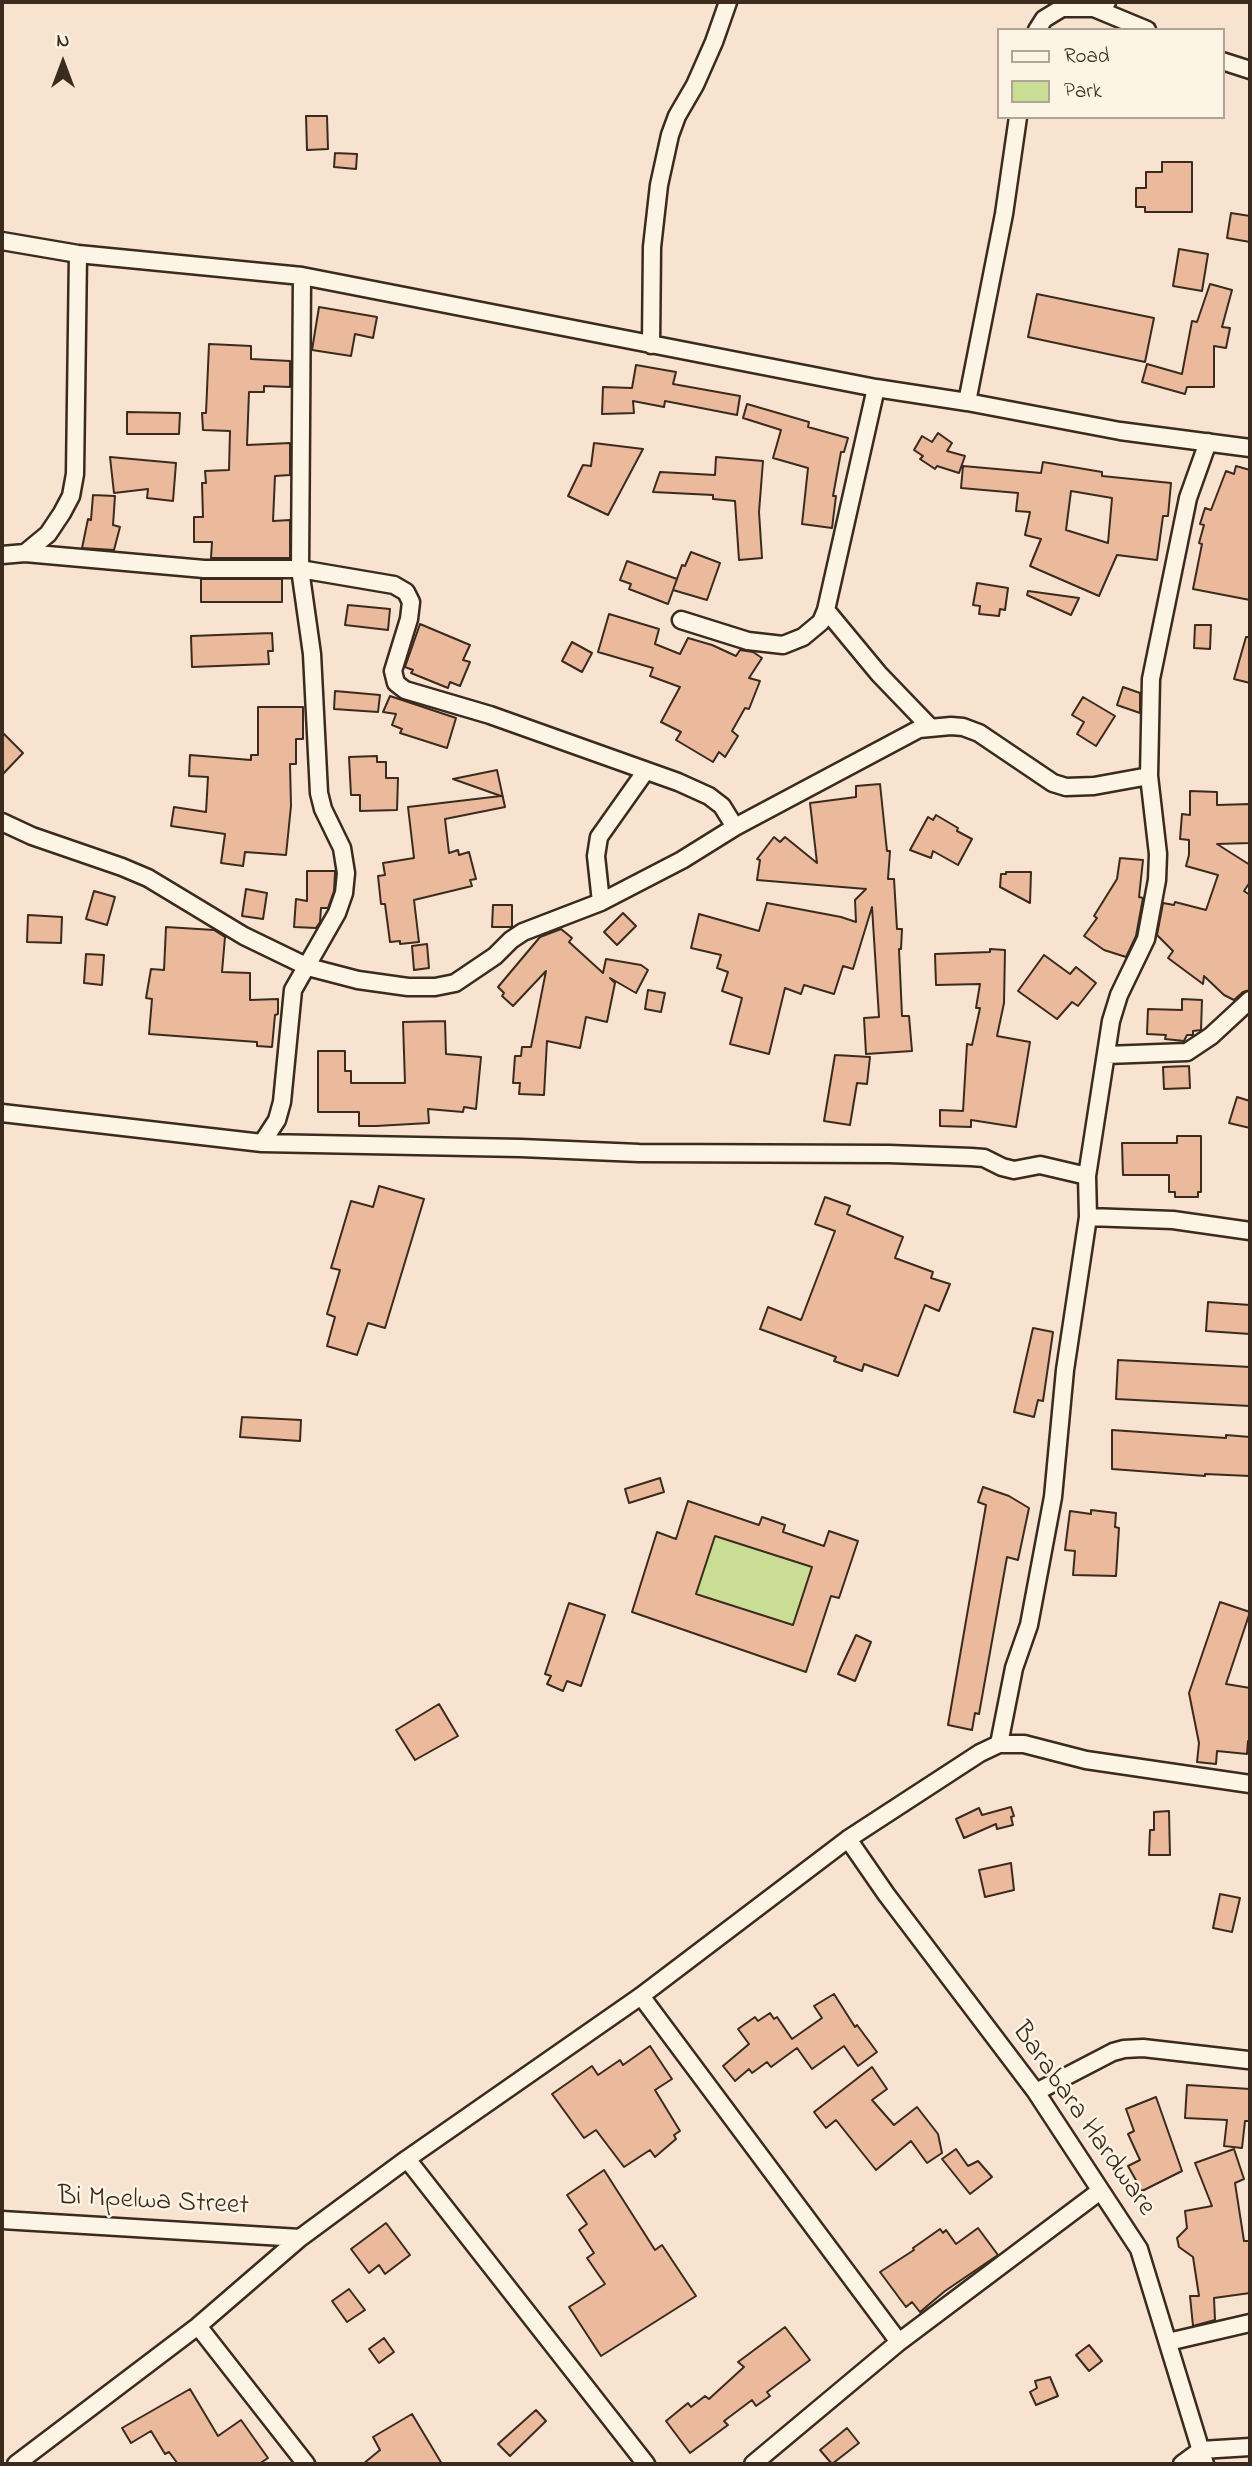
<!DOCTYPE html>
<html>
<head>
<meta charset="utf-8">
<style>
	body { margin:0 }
	#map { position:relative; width:1252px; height:2466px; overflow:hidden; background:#f7e3cf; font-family:"Indie Flower",sans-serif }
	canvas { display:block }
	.frame { position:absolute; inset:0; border:4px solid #3b2a1e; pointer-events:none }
	.legend { position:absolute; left:997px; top:28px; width:228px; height:91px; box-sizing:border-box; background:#fcf5e5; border:2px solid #afa495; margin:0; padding:9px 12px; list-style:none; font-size:21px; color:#3b2a1e }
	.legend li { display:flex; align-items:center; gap:14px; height:35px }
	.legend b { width:35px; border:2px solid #afa495 }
	.north { position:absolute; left:28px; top:28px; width:70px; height:70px; -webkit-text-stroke:5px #fcf5e5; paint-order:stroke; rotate:0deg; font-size:19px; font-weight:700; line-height:28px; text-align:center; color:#3b2a1e }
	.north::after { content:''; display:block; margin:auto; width:24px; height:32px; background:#3b2a1e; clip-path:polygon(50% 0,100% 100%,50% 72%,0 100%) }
</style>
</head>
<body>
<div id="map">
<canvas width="1252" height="2466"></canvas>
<div class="frame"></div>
<ul class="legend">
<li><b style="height:9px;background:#fcf5e5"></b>Road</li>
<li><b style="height:19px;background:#c9de94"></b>Park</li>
</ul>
<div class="north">N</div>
</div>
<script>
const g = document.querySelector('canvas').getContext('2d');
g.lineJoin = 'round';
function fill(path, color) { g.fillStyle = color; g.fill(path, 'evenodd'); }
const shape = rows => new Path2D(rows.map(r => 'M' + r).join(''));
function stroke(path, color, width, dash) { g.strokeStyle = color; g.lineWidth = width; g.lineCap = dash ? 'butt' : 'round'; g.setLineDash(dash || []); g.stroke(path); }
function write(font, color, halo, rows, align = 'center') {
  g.font = font + ' "Indie Flower",sans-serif'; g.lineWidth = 5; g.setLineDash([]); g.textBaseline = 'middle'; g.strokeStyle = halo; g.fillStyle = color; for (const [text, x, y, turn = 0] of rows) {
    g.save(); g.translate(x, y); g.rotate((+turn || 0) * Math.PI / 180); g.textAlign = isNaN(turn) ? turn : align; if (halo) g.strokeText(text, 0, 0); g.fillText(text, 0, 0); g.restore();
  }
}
fill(shape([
	[715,1536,812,1567,793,1625,696,1594]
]), '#c9de94');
const building = shape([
	[306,116,327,116,328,149,307,150,306,116],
	[335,153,357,154,356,169,334,167,335,153],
	[1162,162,1192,162,1192,212,1145,212,1145,207,1136,207,1136,188,1146,188,1146,172,1162,172,1162,162],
	[1231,213,1250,216,1250,242,1227,238,1231,213],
	[1179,249,1208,254,1202,291,1173,286,1179,249],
	[1210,284,1232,290,1222,327,1230,328,1226,348,1214,346,1214,387,1187,387,1185,394,1142,382,1147,364,1182,374,1192,321,1197,322,1210,284],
	[1037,294,1154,318,1145,362,1028,337,1037,294],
	[319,307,377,317,373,338,355,334,351,356,312,350,319,307],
	[209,344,251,346,251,359,290,361,290,387,264,386,264,392,249,392,247,445,290,443,290,475,275,476,273,521,290,520,290,558,211,558,212,542,194,542,194,517,203,517,202,483,206,483,205,471,229,470,230,431,203,430,202,413,206,413,209,344],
	[636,365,676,372,673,384,740,396,737,415,665,401,664,407,633,401,634,413,602,414,603,387,632,388,636,365],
	[747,404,809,422,808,427,848,438,844,452,841,452,833,496,836,496,832,528,802,524,808,468,773,458,781,430,743,418,747,404],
	[127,412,180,413,179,434,127,434,127,412],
	[938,433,952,443,947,451,965,456,959,473,937,466,935,469,920,459,923,456,914,450,922,436,932,442,938,433],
	[594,443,643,449,608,515,568,496,583,465,591,466,594,443],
	[110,457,176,463,173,501,147,498,148,489,114,493,110,457],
	[716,457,763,461,759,512,762,558,739,560,735,501,713,499,713,495,653,492,660,472,715,475,716,457],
	[1043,462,1102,472,1102,476,1171,483,1168,516,1163,516,1157,560,1117,555,1099,596,1030,566,1041,539,1025,535,1030,512,1016,511,1018,493,961,488,963,466,1041,473,1043,462],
	[1071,491,1112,498,1108,543,1066,530,1071,491],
	[1236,466,1250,470,1250,600,1193,589,1202,544,1199,543,1204,525,1200,524,1205,508,1211,510,1226,471,1234,474,1236,466],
	[93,495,115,496,113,525,120,527,114,550,82,548,88,519,91,520,93,495],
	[691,552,720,563,707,600,673,590,682,565,685,566,691,552],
	[627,561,677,579,668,604,629,589,631,584,620,580,627,561],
	[201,579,282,579,282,602,201,602,201,579],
	[977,583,1008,588,1005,610,1000,609,999,616,979,614,980,606,973,605,977,583],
	[1028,591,1079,598,1071,615,1027,595,1028,591],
	[348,605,390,609,388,630,345,625,348,605],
	[609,614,659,629,655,644,680,654,688,638,712,645,736,656,740,650,753,652,762,658,749,678,760,681,749,709,745,708,732,731,738,736,725,757,719,752,713,762,676,740,681,732,661,722,680,687,650,676,653,668,598,652,609,614],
	[420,624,470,645,463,660,470,662,460,686,450,682,448,688,411,673,413,670,405,667,420,624],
	[1195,625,1211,625,1210,649,1194,648,1195,625],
	[272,633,273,651,268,651,269,664,192,667,191,636,272,633],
	[1246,637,1250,637,1250,683,1234,679,1246,637],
	[572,642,592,653,582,672,562,661,572,642],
	[1123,687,1140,693,1140,713,1117,705,1123,687],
	[335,691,380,695,378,712,334,709,335,691],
	[390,696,456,718,447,748,400,733,402,729,392,725,396,714,383,712,390,696],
	[1083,697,1115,716,1096,746,1077,734,1084,722,1072,715,1083,697],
	[258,707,303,707,303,739,296,739,296,764,290,764,291,806,286,855,245,852,243,866,221,863,225,834,171,826,174,807,206,812,208,777,189,776,190,755,251,760,251,755,258,755,258,707],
	[2,732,23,753,2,775,2,732],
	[377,756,377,762,386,762,386,778,398,778,397,810,360,811,360,795,351,795,349,757,377,756],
	[497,770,505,807,445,819,449,853,458,850,459,855,469,852,476,879,470,880,472,886,414,900,419,942,400,944,400,941,390,942,385,904,381,904,378,876,385,875,383,863,414,858,408,807,501,796,453,779,497,770],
	[880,784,887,851,890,851,888,879,894,879,897,929,902,929,901,949,899,949,902,1016,909,1016,912,1051,866,1054,864,1018,879,1017,872,907,853,969,843,966,834,994,804,985,801,994,785,988,769,1054,730,1044,742,998,722,991,728,972,717,968,721,955,691,948,699,914,759,931,767,903,841,917,856,922,855,900,866,889,757,880,760,860,757,859,774,837,780,842,785,837,817,863,810,803,856,797,856,786,880,784],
	[1190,791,1217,792,1217,805,1250,804,1250,843,1217,844,1250,865,1250,882,1244,891,1250,895,1250,990,1243,992,1234,1000,1224,995,1204,976,1203,984,1168,958,1173,951,1157,935,1163,903,1174,905,1175,902,1206,910,1218,875,1186,866,1189,855,1189,840,1180,839,1182,814,1190,815,1190,791],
	[936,815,958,828,957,831,972,839,958,865,933,851,931,858,910,850,928,817,933,820,936,815],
	[1120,858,1143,860,1139,897,1143,898,1136,936,1126,957,1104,950,1084,936,1097,918,1094,916,1117,879,1120,858],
	[307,871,335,871,335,873,334,891,328,908,321,908,320,922,316,928,294,927,296,899,307,901,307,871],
	[1006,872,1031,872,1030,903,1000,887,1001,874,1006,874,1006,872],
	[246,889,267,893,263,919,242,916,246,889],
	[94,891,115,897,107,925,86,919,94,891],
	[493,905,512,905,512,927,492,927,493,905],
	[623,913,636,926,617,945,604,932,623,913],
	[28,915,62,917,61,943,27,942,28,915],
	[166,927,214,930,225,937,222,972,250,973,250,1000,278,999,278,1014,275,1015,272,1047,257,1046,257,1042,149,1034,152,999,146,998,151,969,164,970,166,927],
	[561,929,572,938,569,942,603,973,606,959,641,965,648,970,636,993,610,978,615,983,607,1022,586,1017,580,1048,547,1041,544,1095,519,1094,520,1083,513,1083,515,1056,521,1056,522,1047,531,1047,546,971,513,1006,502,996,504,993,498,987,540,937,561,929],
	[427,944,429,968,414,970,412,946,427,944],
	[990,949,1005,950,1004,1003,997,1036,1030,1042,1016,1127,971,1120,971,1127,940,1126,940,1110,963,1111,967,1044,972,1045,980,1008,976,1008,980,984,936,985,935,954,990,952,990,949],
	[86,954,104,955,102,985,84,983,86,954],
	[1044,955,1070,974,1076,967,1096,983,1078,1006,1072,1002,1057,1019,1018,991,1044,955],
	[648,990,665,993,661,1012,645,1009,648,990],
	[1182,999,1202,1000,1201,1030,1193,1031,1193,1035,1187,1035,1184,1041,1165,1039,1166,1035,1147,1034,1148,1009,1182,1010,1182,999],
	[445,1021,446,1054,481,1057,476,1109,464,1107,463,1112,428,1109,429,1123,376,1126,359,1126,359,1112,318,1112,318,1051,345,1051,345,1071,351,1071,351,1083,405,1083,403,1022,445,1021],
	[835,1055,870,1057,867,1084,857,1083,850,1125,824,1121,835,1055],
	[1189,1066,1190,1088,1164,1089,1163,1067,1189,1066],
	[1237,1097,1250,1101,1250,1128,1229,1123,1237,1097],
	[1177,1136,1201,1136,1201,1192,1198,1192,1198,1197,1175,1197,1175,1192,1169,1192,1169,1175,1123,1175,1122,1143,1177,1143,1177,1136],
	[379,1186,424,1199,385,1328,368,1323,357,1355,327,1346,335,1317,327,1314,340,1270,331,1268,351,1201,373,1207,379,1186],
	[825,1197,850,1206,847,1214,903,1237,895,1258,933,1272,931,1278,950,1284,939,1311,925,1305,898,1376,864,1364,862,1371,834,1361,836,1357,760,1329,768,1307,801,1320,835,1231,815,1224,825,1197],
	[1208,1302,1250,1305,1250,1334,1206,1331,1208,1302],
	[1033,1328,1053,1332,1043,1401,1038,1400,1034,1417,1014,1412,1033,1328],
	[1118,1360,1250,1367,1250,1406,1116,1399,1118,1360],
	[242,1417,301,1420,300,1441,240,1437,242,1417],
	[1112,1430,1226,1438,1226,1435,1250,1437,1250,1476,1205,1474,1205,1476,1112,1469,1112,1430],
	[660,1478,664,1492,629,1503,625,1489,660,1478],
	[983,1487,1009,1496,1029,1508,1018,1560,1007,1557,979,1714,975,1713,972,1730,948,1725,986,1505,978,1502,983,1487],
	[688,1501,759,1525,762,1517,785,1525,783,1532,824,1546,829,1531,858,1541,839,1598,831,1596,806,1672,632,1612,657,1532,676,1539,688,1501],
	[715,1536,812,1567,793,1625,696,1594,715,1536],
	[1091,1510,1116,1513,1115,1527,1119,1528,1116,1576,1073,1575,1075,1551,1065,1550,1070,1511,1091,1514,1091,1510],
	[1220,1602,1250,1612,1226,1684,1250,1688,1250,1741,1248,1741,1247,1754,1217,1751,1216,1764,1197,1762,1199,1743,1189,1693,1220,1602],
	[569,1603,605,1615,581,1686,567,1681,563,1691,547,1684,551,1676,545,1674,569,1603],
	[856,1635,871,1642,855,1681,838,1674,856,1635],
	[439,1704,458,1736,415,1760,396,1730,439,1704],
	[1011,1807,1014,1816,1011,1817,1013,1825,997,1829,996,1824,964,1838,956,1819,979,1808,982,1815,1011,1807],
	[1169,1811,1170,1855,1149,1855,1150,1830,1154,1830,1154,1812,1169,1811],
	[1011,1863,1014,1890,985,1897,979,1870,1011,1863],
	[1220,1894,1240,1898,1232,1932,1213,1928,1220,1894],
	[834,1994,855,2027,857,2025,877,2052,858,2066,844,2046,812,2069,797,2048,771,2067,767,2062,752,2073,749,2069,735,2081,723,2066,749,2044,738,2029,755,2017,758,2021,770,2013,774,2019,777,2017,792,2039,822,2018,814,2006,834,1994],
	[650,2046,672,2079,655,2090,680,2131,674,2135,676,2139,655,2157,650,2150,624,2167,596,2130,584,2138,552,2094,592,2066,598,2075,620,2060,623,2065,650,2046],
	[872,2067,887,2089,872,2100,894,2125,917,2107,938,2134,942,2153,927,2163,911,2141,876,2170,836,2120,826,2128,814,2112,872,2067],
	[1187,2085,1250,2089,1250,2121,1245,2121,1242,2148,1224,2146,1227,2120,1185,2118,1187,2085],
	[1156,2097,1182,2171,1142,2191,1128,2166,1140,2160,1128,2134,1134,2131,1126,2109,1156,2097],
	[956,2149,968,2166,978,2161,992,2177,970,2194,942,2159,956,2149],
	[1234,2149,1244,2179,1235,2183,1244,2241,1250,2241,1250,2293,1214,2298,1215,2320,1193,2326,1190,2296,1199,2296,1193,2257,1179,2247,1177,2238,1187,2228,1185,2211,1212,2206,1195,2163,1234,2149],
	[604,2170,655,2250,662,2245,696,2296,601,2356,569,2307,605,2284,587,2258,594,2253,579,2230,587,2224,567,2195,604,2170],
	[386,2223,410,2255,385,2274,379,2265,369,2273,351,2249,386,2223],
	[978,2228,998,2255,945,2291,920,2312,912,2302,906,2307,880,2272,914,2250,913,2248,940,2229,943,2233,946,2230,956,2244,978,2228],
	[349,2289,365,2310,347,2322,332,2301,349,2289],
	[785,2327,810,2360,767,2392,770,2396,756,2406,752,2400,724,2421,728,2425,690,2453,666,2421,688,2403,691,2407,705,2396,709,2399,744,2367,738,2362,785,2327],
	[384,2338,394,2352,379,2363,369,2349,384,2338],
	[1089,2345,1102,2361,1089,2371,1076,2355,1089,2345],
	[1050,2377,1058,2396,1036,2405,1030,2392,1037,2388,1035,2381,1050,2377],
	[190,2389,218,2436,241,2420,268,2458,259,2464,178,2464,169,2452,165,2454,151,2431,131,2443,122,2428,190,2389],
	[536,2410,546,2421,510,2456,498,2444,536,2410],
	[412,2414,442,2464,363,2464,380,2450,373,2437,412,2414],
	[847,2428,859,2443,832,2464,820,2450,847,2428]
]);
fill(building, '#ebb99c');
stroke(building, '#3b2a1e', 2);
const street = shape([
	[1094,8,1147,30],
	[1037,30,1044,19,1062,8,1094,8,1107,2],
	[1222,61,1250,70],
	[2,241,78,254,302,276,876,388,967,402,1120,431,1250,448],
	[651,345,652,247,659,185,670,135,677,116,695,85,714,42,728,2],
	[967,402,1004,214,1018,117],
	[25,553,48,534,62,513,71,496,75,474,78,254],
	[2,555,25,553,204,569,300,569,394,585,406,592,411,602,409,619,393,671,396,683,405,690,490,715,678,782,709,796,722,806,735,827],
	[826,610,879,674,930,727],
	[681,620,748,641,783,645,803,637,821,622,826,610,876,388],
	[2,822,32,836,122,867,148,878,244,936,308,967,358,980,408,987,435,987,455,983,495,956,511,940,523,932,601,902,682,860,735,827,919,729,951,726,963,727,979,733,1053,783,1066,787,1094,786,1149,776],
	[601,902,596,856,599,837,645,772],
	[1106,1055,1187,1052,1211,1036,1250,1000],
	[2,1113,262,1143,521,1148,639,1153,889,1154,971,1157,984,1158,1002,1167,1014,1170,1040,1165,1087,1176],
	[262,1143,277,1120,282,1102,293,990,337,913,344,893,346,873,342,848,323,809,319,793,312,654,300,569,302,276],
	[1088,1217,1173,1220,1250,1231],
	[999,1744,1014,1668,1029,1625,1053,1497,1065,1370,1088,1217,1087,1176,1111,1021,1119,995,1146,939,1157,880,1158,854,1149,776,1151,679,1188,498,1208,442],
	[848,1839,886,1894,1036,2092,1139,2249,1205,2464],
	[641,1996,899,2342],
	[1036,2092,1113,2052,1124,2049,1143,2048,1248,2060],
	[407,2159,646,2464],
	[2,2220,300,2238],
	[198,2326,306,2464],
	[1168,2342,1250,2323],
	[16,2464,198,2326,300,2238,407,2159,641,1996,848,1839,980,1753,999,1744,1024,1744,1086,1760,1250,1784],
	[753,2464,899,2342,1100,2191],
	[1182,2464,1201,2450,1250,2447]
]);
stroke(street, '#3b2a1e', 21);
stroke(street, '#fcf5e5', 16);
write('28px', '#3b2a1e', '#fcf5e5', [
	["Barabara Hardware",1082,2120,55],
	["Bi Mpelwa Street",153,2203,3]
]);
</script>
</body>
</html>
